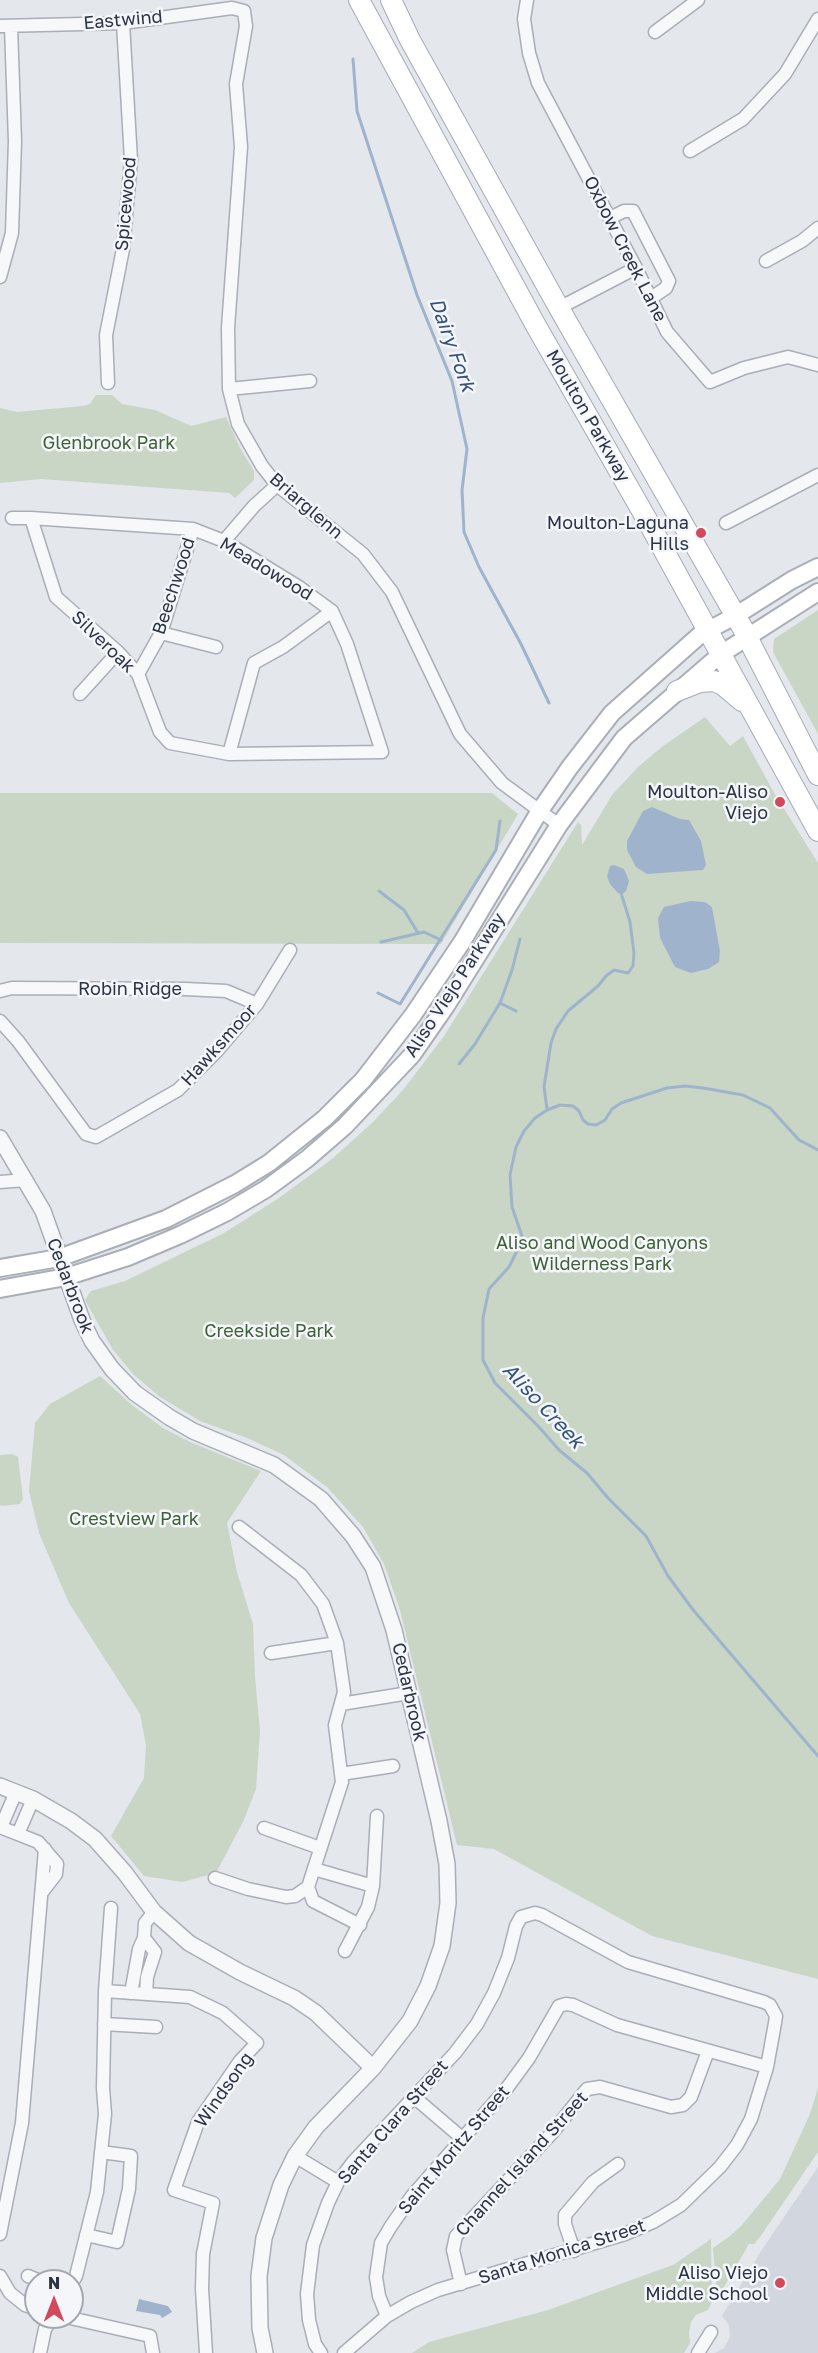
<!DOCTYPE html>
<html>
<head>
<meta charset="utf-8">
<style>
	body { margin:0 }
	#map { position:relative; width:818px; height:2353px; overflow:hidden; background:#e4e7ec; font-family:"Golos Text",sans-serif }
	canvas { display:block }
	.north { position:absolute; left:24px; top:2269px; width:60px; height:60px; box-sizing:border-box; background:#f4f6f9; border:2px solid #a4a8b1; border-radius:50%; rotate:0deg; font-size:16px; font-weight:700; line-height:24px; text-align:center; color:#2b3445 }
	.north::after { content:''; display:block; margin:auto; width:21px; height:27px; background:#d1495b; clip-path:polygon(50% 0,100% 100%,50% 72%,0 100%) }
</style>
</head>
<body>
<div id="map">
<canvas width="818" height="2353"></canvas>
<div class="north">N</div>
</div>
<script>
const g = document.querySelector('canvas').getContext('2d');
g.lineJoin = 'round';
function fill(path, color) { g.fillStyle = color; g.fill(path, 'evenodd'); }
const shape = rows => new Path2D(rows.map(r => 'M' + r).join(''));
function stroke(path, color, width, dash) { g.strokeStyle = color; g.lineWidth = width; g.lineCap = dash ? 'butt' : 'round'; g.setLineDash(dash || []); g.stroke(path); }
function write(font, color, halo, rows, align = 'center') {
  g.font = font + ' "Golos Text",sans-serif'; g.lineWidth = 5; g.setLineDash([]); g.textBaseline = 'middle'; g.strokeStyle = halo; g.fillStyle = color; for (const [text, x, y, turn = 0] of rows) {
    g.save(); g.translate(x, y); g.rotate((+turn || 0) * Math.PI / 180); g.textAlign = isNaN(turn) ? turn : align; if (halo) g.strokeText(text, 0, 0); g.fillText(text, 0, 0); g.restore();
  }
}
fill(shape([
	[818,2167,818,2353,715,2353,724,2348,730,2337,729,2325,722,2316,761,2251]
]), '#d2d6de');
fill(shape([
	[96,395,112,395,122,404,155,410,191,426,226,417,240,448,254,471,254,480,235,498,229,493,41,479,0,483,0,408,17,412,83,406,90,404],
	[818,610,818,734,773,652,774,639],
	[705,717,730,746,743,736,773,791,818,863,818,1979,652,1936,494,1849,457,1845,400,1610,384,1564,363,1527,327,1487,284,1455,247,1438,200,1421,160,1397,133,1374,113,1350,85,1300,91,1291,125,1281,224,1233,279,1198,332,1159,373,1122,403,1090,444,1036,578,822,581,825,582,845,612,795,638,767,663,746],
	[492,793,518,814,441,944,0,943,0,793],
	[100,1376,132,1405,163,1428,190,1442,261,1471,227,1523,237,1572,253,1624,255,1677,260,1731,256,1789,243,1822,216,1873,182,1882,144,1876,111,1836,144,1778,146,1745,140,1714,69,1603,39,1533,29,1491,35,1423,50,1404],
	[12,1454,18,1457,23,1499,20,1504,2,1506,0,1505,0,1455],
	[818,2088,818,2152,760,2237,754,2244,749,2244,721,2292,716,2284,713,2248,730,2236,741,2226,780,2179,810,2114],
	[711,2239,712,2302,708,2310,696,2315,691,2322,689,2333,690,2343,684,2353,412,2353,429,2342,548,2310,673,2265]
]), '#c9d6c5');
fill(shape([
	[652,807,680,819,689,820,701,841,706,865,703,870,647,874,636,867,627,850,627,841,643,811],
	[614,865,624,869,629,881,626,891,622,894,618,893,610,884,607,876,610,866],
	[690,901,705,902,712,907,720,951,719,962,708,969,691,973,675,967,660,938,658,918,664,907],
	[139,2299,168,2306,172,2312,162,2318,160,2315,136,2311]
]), '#9fb4cc');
stroke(shape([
	[353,59,357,111,417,295,452,381,467,449,462,490,464,532,479,567,521,644,549,703],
	[379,891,404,910,418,933],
	[381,942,424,932,441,940],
	[378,993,400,1004,496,850,500,821],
	[500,1003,512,970,520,939],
	[459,1064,475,1044,500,1003,516,1011],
	[547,1109,544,1087,551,1043,556,1029,568,1011,598,986,606,976,614,970,628,973,633,966,634,953,630,922,621,893],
	[818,1150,799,1140,770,1108,743,1095,703,1088,685,1086,667,1088,621,1103,612,1109,605,1120,596,1125,588,1124,583,1120,579,1111,573,1106,560,1105,547,1110,535,1118,524,1131,516,1147,510,1175,512,1207,523,1239,509,1267,489,1289,483,1318,483,1360,495,1383,539,1427,559,1450,587,1473,608,1498,646,1536,668,1576,694,1611,818,1756]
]), '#9fb4cc', 3);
const minor = shape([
	[527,0,524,19,529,53,538,83,636,268,667,332,710,382,744,368,788,357,818,365],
	[0,26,123,23,232,8,244,11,246,26,236,84,241,147,228,328,229,389,238,424,262,466,277,485,363,554,392,592,460,734,502,783,559,825],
	[655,32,698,0],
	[690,151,743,119,785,74,818,19],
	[610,218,624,211,633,211,669,281,666,288,651,298],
	[766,261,802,241,818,228],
	[0,277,12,233,15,141,11,27],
	[559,308,636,268],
	[108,383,106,335,123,249,131,160,123,23],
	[229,389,310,381],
	[12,518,31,518,193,529,224,541,299,587,332,611,347,644,382,752,229,754,170,743,160,732,138,674,118,652,56,597,31,518],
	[726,523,818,475],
	[224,541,254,506,277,485],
	[161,633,216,647],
	[138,674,161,633,193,529],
	[80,694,118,652],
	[229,754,254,663,283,647,332,611],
	[0,991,12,988,185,989,226,991,257,1004],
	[0,1021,18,1041,86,1134,96,1137,178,1090,217,1051,257,1004,290,950],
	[0,1182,26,1180],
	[239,1527,301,1575,323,1604,337,1643,344,1692,335,1725,342,1782,308,1887],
	[271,1653,337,1643],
	[341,1704,409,1693],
	[341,1774,393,1766],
	[0,1827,38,1842,57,1864,56,1874,43,1891],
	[1,1827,16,1792],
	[264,1828,320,1848],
	[18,1834,33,1799],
	[314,1869,373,1886],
	[215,1878,248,1889,286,1897,295,1896,308,1887,313,1901,360,1925],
	[144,1938,155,1952,147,1977,146,1994],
	[345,1951,368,1907,373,1886,377,1816],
	[105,1991,111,1908],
	[131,1993,139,1949,144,1938,145,1923,154,1912],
	[104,2024,156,2027],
	[414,2097,462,2138],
	[295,2156,338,2182],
	[0,2234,22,2123,45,1849],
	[86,2235,117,2242,129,2189,131,2156,101,2152],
	[574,2251,565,2224,565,2215,593,2182,618,2164],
	[0,2276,10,2293,25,2305,36,2309],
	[28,2276,40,2281],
	[72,2283,76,2276,97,2192,105,2114,103,2088,105,1991,190,1997,223,2013,257,2043,240,2061,198,2122,174,2190,213,2203,203,2254,202,2289,206,2353],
	[461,2284,453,2250,456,2236,552,2133,587,2089,600,2087,671,2107,683,2105,691,2097,708,2051],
	[387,2316,379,2296,376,2277,381,2243,391,2226,412,2196,507,2088,529,2058,559,2006,566,2004,573,2005,617,2025,767,2067],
	[66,2317,150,2336,153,2353],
	[40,2353,45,2329,53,2317],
	[321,2353,315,2344,309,2320,307,2294,313,2245,328,2203,338,2182,353,2162,455,2053,477,2024,494,1993,508,1958,516,1926,521,1917,535,1913,542,1915,628,1962,764,2002,770,2005,776,2016,775,2023,767,2067,751,2119,737,2145,720,2167,681,2205,653,2222,625,2234,438,2290,411,2302,387,2316,344,2353],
	[698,2353,711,2332]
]);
const tertiary = shape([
	[0,1138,43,1211,82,1320,92,1341,112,1369,135,1393,169,1417,193,1431,274,1465,321,1499,353,1536,373,1567,394,1630,439,1821,447,1864,448,1903,442,1946,428,1986,410,2021,373,2068,316,2127,295,2156,281,2185,264,2238,259,2276,260,2328,265,2353],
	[0,1786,33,1799,71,1821,95,1839,125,1873,154,1912,189,1943,240,1972,294,1998,316,2013,373,2068]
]);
const secondary = shape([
	[0,1268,59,1258,166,1219,235,1184,269,1163,325,1118,363,1080,413,1015,462,942,539,812,570,767,612,713,701,634,735,616,792,580,818,567],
	[0,1289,66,1277,128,1257,180,1235,227,1212,266,1189,307,1159,345,1126,412,1055,446,1006,559,825,624,738,721,654,818,592]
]);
const primary = shape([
	[359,0,535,324,646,518,818,831],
	[391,0,410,40,559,308,742,627,818,775],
	[677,691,700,682,714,681,723,685,742,701]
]);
stroke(minor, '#a9aeb7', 15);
stroke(tertiary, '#a9aeb7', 18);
stroke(secondary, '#a9aeb7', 20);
stroke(primary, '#a3abb8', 22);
stroke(minor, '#f7f8fa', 12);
stroke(tertiary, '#f7f8fa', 15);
stroke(secondary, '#fff', 16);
stroke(primary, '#fff', 20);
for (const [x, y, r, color] of [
	[701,533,6,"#d1495b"],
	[780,802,6,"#d1495b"],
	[780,2283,6,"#d1495b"]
]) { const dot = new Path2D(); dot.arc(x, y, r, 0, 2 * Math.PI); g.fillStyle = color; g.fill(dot); stroke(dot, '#f4f6f9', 2); }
write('18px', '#2b3445', '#f4f6f9', [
	["Eastwind",123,20,-5],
	["Spicewood",126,204,-85],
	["Oxbow Creek Lane",625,249,63],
	["Moulton Parkway",588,416,60],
	["Briarglenn",306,506,41],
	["Meadowood",266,569,31],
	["Beechwood",174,586,-72],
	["Silveroak",103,642,44],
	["Aliso Viejo Parkway",455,985,-57],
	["Robin Ridge",130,989],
	["Hawksmoor",219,1045,-48],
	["Cedarbrook",70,1286,69],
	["Cedarbrook",409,1692,77],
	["Windsong",224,2090,-55],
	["Santa Clara Street",393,2122,-49],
	["Saint Moritz Street",454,2150,-50],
	["Channel Island Street",522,2164,-48],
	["Santa Monica Street",562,2252,-18]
]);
write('18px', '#3f6138', '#f4f6f9', [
	["Glenbrook Park",109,443],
	["Aliso and Wood Canyons",602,1243],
	["Wilderness Park",602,1264],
	["Creekside Park",269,1331],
	["Crestview Park",134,1519]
]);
write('18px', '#2b3445', '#f4f6f9', [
	["Moulton-Laguna",689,523],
	["Hills",689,544],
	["Moulton-Aliso",768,792],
	["Viejo",768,813],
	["Aliso Viejo",768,2273],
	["Middle School",768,2294]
], 'right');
write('italic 20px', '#34527a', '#f4f6f9', [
	["Dairy Fork",452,345,70],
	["Aliso Creek",543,1406,47]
]);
</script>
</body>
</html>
